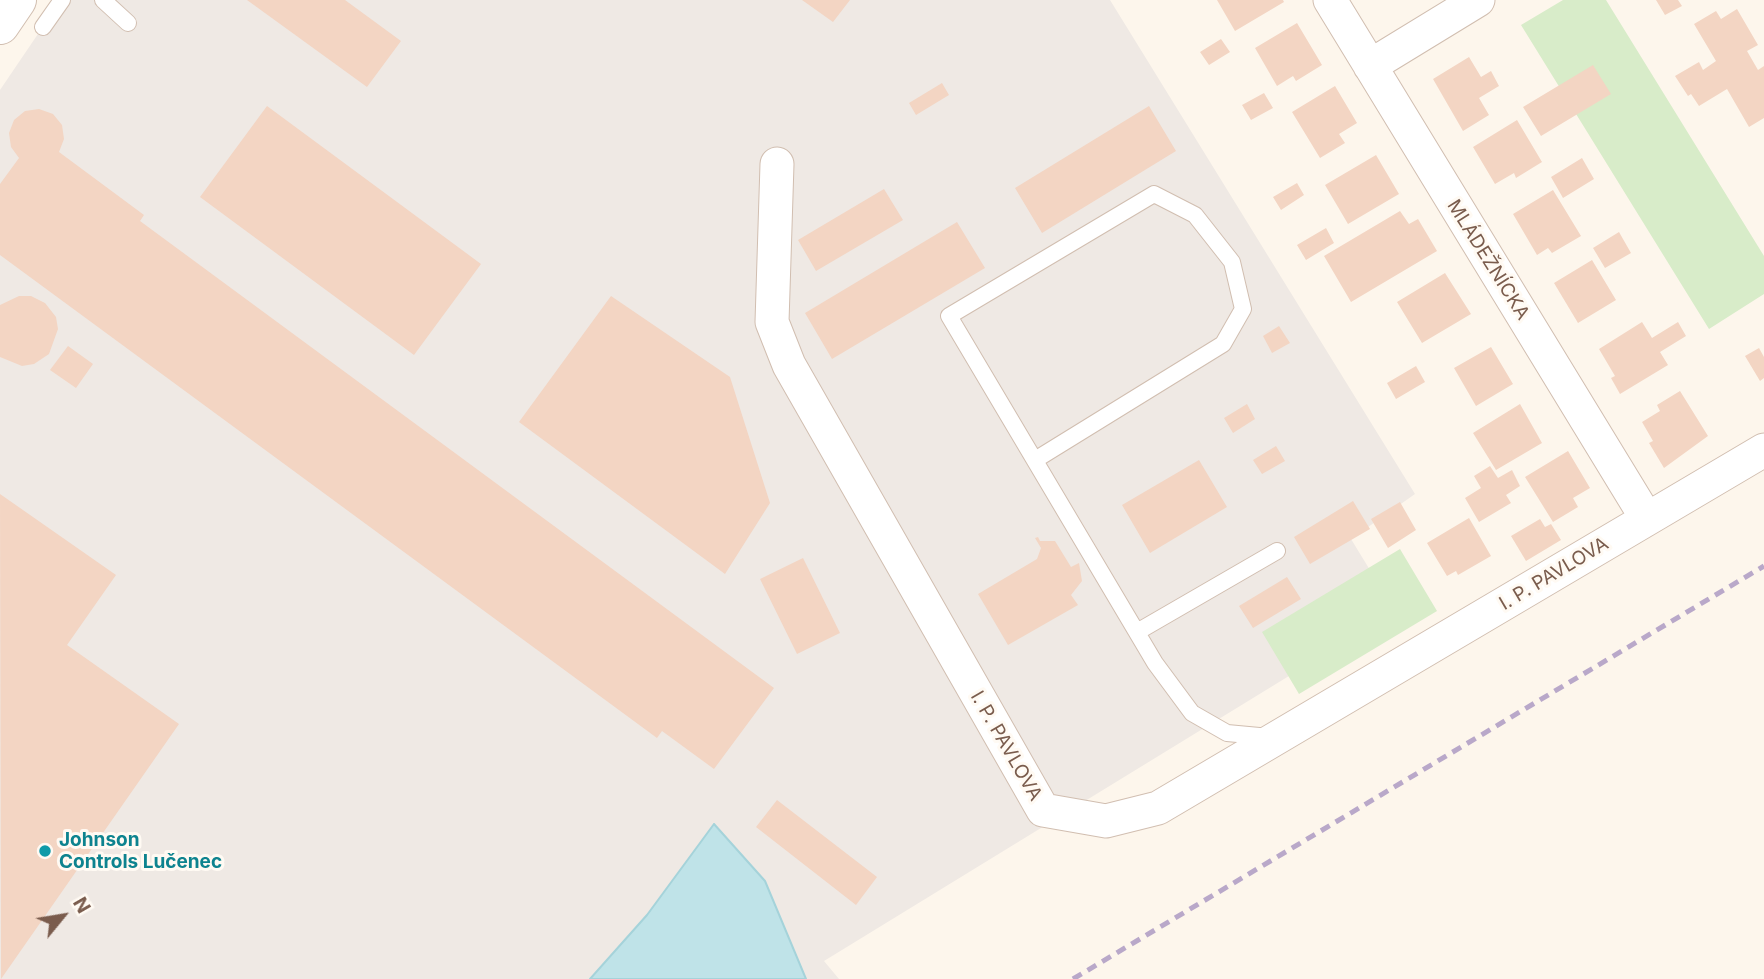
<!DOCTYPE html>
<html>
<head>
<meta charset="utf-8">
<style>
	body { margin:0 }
	#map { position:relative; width:1764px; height:979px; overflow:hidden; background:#fdf6ec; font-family:Inter,sans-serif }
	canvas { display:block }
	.north { position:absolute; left:28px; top:881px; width:70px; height:70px; -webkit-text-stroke:5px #fffaf3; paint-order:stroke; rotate:60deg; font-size:19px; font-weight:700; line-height:28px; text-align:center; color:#7a5c4d }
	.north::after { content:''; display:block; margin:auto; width:24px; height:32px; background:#7a5c4d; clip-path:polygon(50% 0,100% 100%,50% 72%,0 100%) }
</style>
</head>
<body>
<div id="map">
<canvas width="1764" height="979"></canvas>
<div class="north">N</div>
</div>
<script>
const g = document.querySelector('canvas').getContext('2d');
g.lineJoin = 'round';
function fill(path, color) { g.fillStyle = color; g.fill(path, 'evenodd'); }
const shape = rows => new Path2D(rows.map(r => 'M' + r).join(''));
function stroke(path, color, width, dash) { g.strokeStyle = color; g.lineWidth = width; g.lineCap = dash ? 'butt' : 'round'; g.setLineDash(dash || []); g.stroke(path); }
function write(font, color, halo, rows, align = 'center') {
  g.font = font + ' Inter,sans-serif'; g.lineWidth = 6; g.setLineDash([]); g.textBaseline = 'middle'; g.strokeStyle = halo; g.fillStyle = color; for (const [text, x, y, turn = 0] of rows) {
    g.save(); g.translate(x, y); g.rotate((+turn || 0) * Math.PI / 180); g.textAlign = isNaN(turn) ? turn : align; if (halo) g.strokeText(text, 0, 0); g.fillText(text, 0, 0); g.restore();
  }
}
fill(shape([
	[61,0,1110,0,1415,494,1351,539,1395,611,824,961,839,979,0,979,0,90]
]), '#efe9e4');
fill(shape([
	[1563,0,1606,0,1764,256,1764,294,1709,329,1521,25],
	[1400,549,1437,611,1299,694,1262,632]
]), '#d8ecc9');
const water = shape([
	[714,824,765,881,806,979,590,979,647,915,714,824]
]);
fill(water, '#bfe3e8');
stroke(water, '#a5d3da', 2);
fill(shape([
	[247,0,345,0,401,41,367,87],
	[802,0,850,0,833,22],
	[1217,0,1283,0,1284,2,1235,31],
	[1656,0,1678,0,1682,6,1665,15],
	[1737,9,1758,45,1747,51,1758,70,1764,66,1764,118,1749,127,1727,89,1699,106,1691,94,1688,96,1675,76,1699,62,1703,70,1716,61,1694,24,1716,11,1721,19],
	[1297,23,1322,65,1296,81,1293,76,1277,86,1255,48],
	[1221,39,1230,52,1209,65,1200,52],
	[1469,57,1481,77,1491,71,1499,86,1479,98,1489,115,1463,131,1433,79],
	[1593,65,1611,94,1541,136,1523,107],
	[942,83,949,95,916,115,909,103],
	[1335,86,1357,123,1339,134,1345,143,1320,158,1292,112],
	[1264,93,1273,108,1251,120,1242,105],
	[267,106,481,264,414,355,200,197],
	[1149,106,1176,151,1042,233,1015,188],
	[39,109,53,114,62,125,64,139,59,152,144,215,140,221,774,688,714,769,662,731,657,738,0,255,0,184,19,158,11,147,9,133,14,120,25,111],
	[1517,120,1542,162,1516,178,1514,173,1495,184,1473,147],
	[1376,155,1399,194,1348,224,1325,185],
	[1582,158,1594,179,1563,198,1551,177],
	[1297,183,1304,195,1281,210,1273,197],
	[884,189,903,220,816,271,798,240],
	[1553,190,1581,236,1552,253,1548,248,1537,255,1513,214],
	[1400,211,1409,224,1418,219,1437,251,1351,302,1324,256],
	[957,222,985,268,832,359,805,313],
	[1326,228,1334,243,1306,260,1297,245],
	[1619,232,1631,253,1605,268,1593,248],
	[1592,260,1616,300,1578,323,1554,283],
	[1445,273,1471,314,1422,343,1397,302],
	[19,296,31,296,45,303,56,317,58,329,49,354,34,364,22,366,0,357,0,305],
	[611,296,730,377,770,503,725,574,519,422],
	[1642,322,1652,338,1678,322,1686,336,1660,352,1668,365,1620,394,1611,378,1615,376,1599,349],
	[1279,326,1290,343,1272,353,1263,336],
	[68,346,93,364,76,388,50,370],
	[1491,347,1513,384,1476,406,1454,368],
	[1759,348,1764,357,1764,378,1760,381,1745,356],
	[1416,366,1425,382,1396,399,1387,383],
	[1680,391,1708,436,1664,468,1649,443,1653,441,1642,422,1660,411,1657,405],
	[1247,404,1255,419,1233,433,1224,418],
	[1520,404,1542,443,1496,470,1473,433],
	[1276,446,1285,461,1262,474,1253,460],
	[1568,451,1590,488,1573,498,1578,507,1553,522,1525,477],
	[1199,460,1227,507,1150,553,1122,505],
	[1490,466,1498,478,1512,470,1520,486,1506,495,1511,503,1479,522,1465,498,1481,488,1474,476],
	[0,494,116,575,67,645,179,724,1,979],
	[1353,501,1370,529,1310,564,1294,537],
	[1400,502,1416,530,1388,548,1371,519],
	[1469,518,1491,556,1458,575,1456,571,1447,576,1427,543],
	[1540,519,1545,527,1551,524,1561,540,1526,561,1511,536],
	[1038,537,1040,541,1055,541,1071,567,1079,563,1082,581,1071,595,1078,605,1008,645,978,594,1037,559,1041,548,1035,538],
	[803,558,840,633,797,654,760,579],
	[1287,577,1301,599,1253,628,1239,606],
	[777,800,877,877,856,905,756,827]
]), '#f3d5c3');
const service = shape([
	[103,0,128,23],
	[43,27,62,0],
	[1035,460,1223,344,1243,309,1232,262,1195,215,1154,194,949,316,1155,663,1192,713,1227,733,1270,737],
	[1137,632,1277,551]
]);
const minor = shape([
	[1330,0,1647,519],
	[1370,66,1478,0],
	[777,164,772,322,789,365,1043,810,1106,821,1158,808,1764,450]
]);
const tertiary = shape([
	[0,25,17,0]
]);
stroke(service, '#d1beb0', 18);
stroke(minor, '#d1beb0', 35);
stroke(tertiary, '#d1beb0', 40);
stroke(service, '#fff', 16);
stroke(minor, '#fff', 33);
stroke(tertiary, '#fff', 38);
stroke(shape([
	[1073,979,1764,566]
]), '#b9a8c9', 5, [10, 7]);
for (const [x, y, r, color] of [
	[45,851,7,"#0f9aa8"]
]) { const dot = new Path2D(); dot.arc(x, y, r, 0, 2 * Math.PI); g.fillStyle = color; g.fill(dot); stroke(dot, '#fffaf3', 2.5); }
write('19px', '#7a5c4d', '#fffaf3', [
	["MLÁDEŽNÍCKA",1488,260,58],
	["I. P. PAVLOVA",1554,574,-31],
	["I. P. PAVLOVA",1006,746,60]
]);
write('bold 19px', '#0d838f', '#fffaf3', [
	["Johnson",59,840],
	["Controls Lučenec",59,862]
], 'left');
</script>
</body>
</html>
